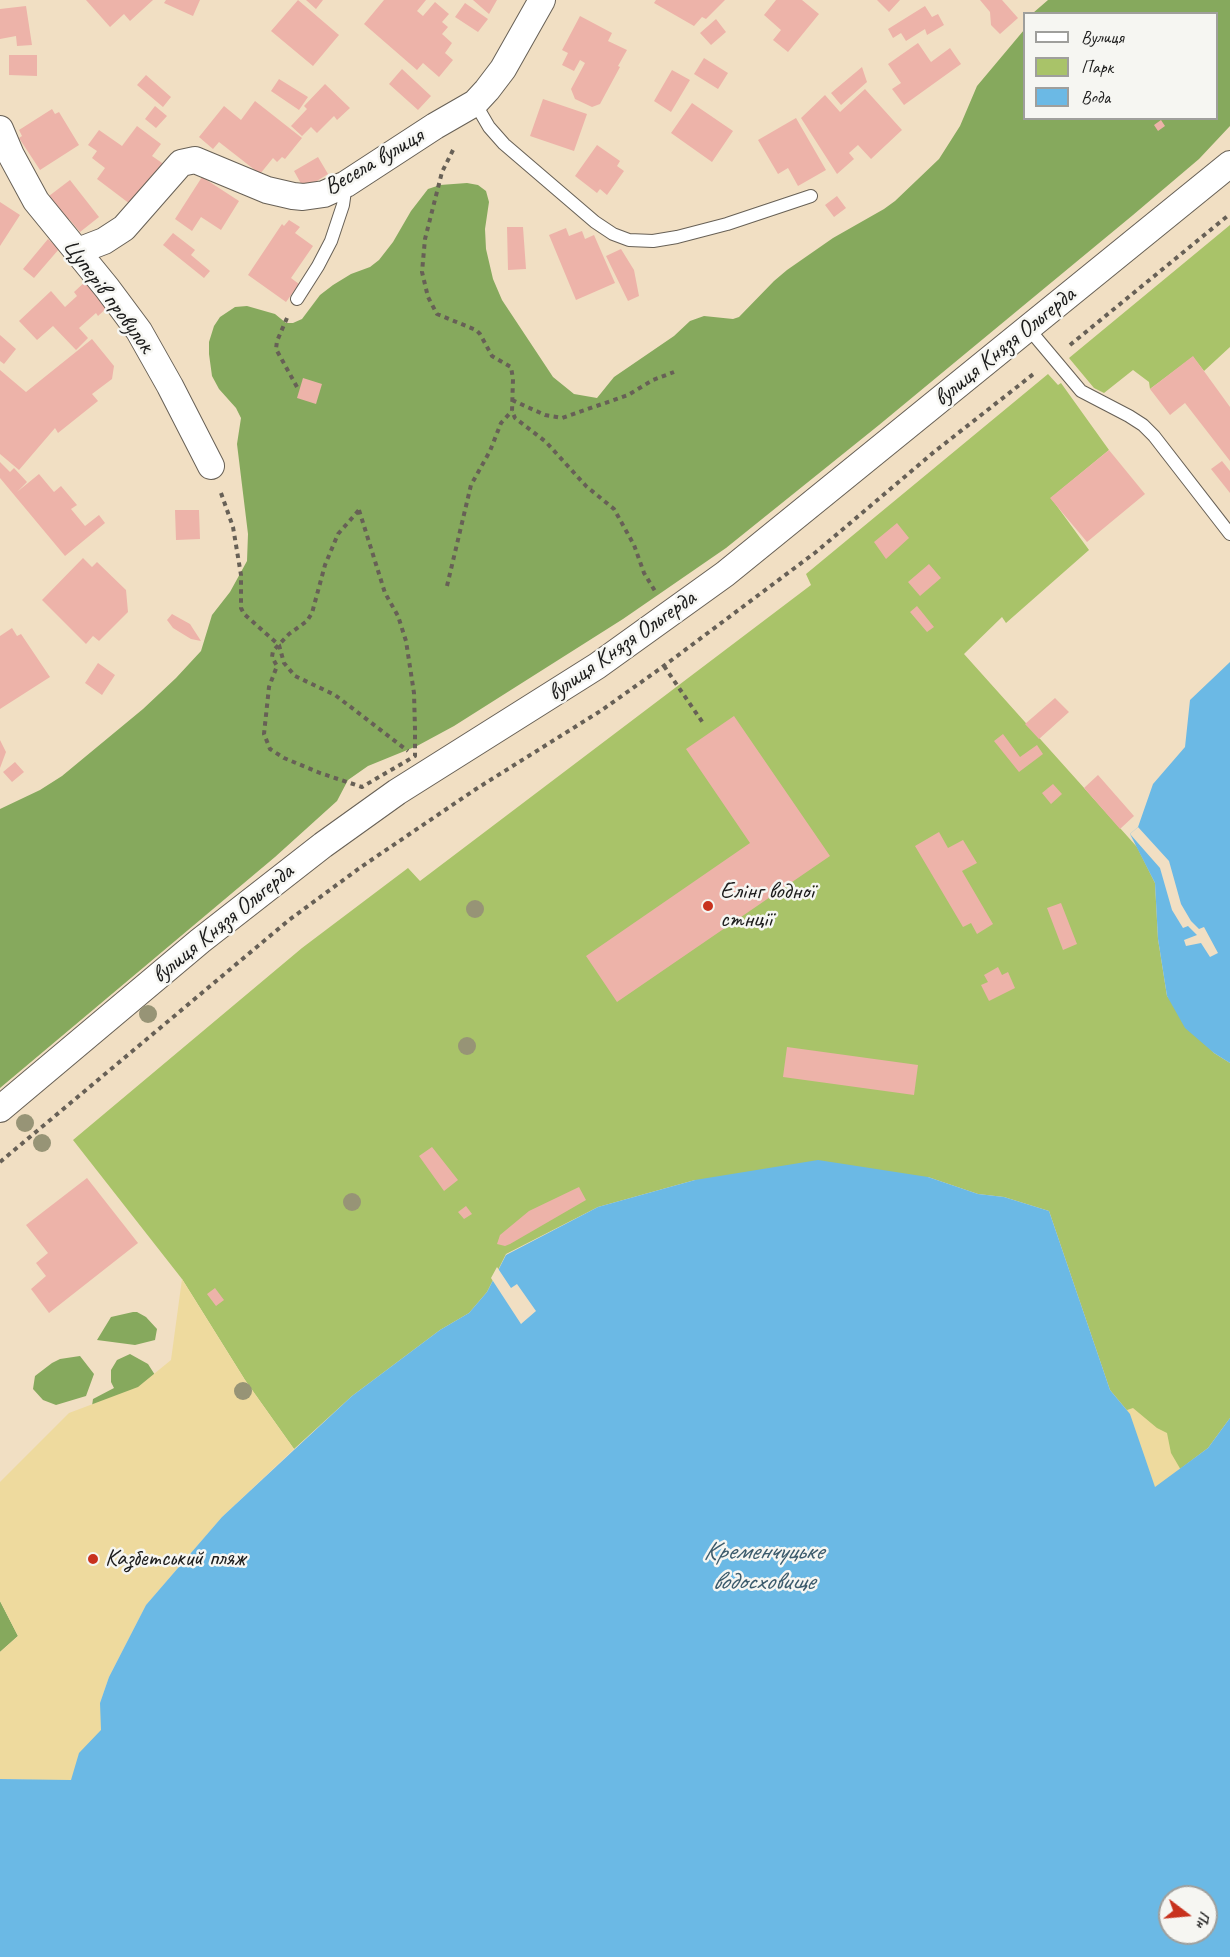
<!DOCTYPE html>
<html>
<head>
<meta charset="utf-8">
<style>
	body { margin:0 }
	#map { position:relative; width:1230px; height:1957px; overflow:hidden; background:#f1dfc3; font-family:Caveat,sans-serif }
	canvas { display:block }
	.legend { position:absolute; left:1023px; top:12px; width:195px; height:108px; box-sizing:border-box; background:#f6f6f2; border:2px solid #9f9f9c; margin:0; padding:8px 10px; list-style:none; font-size:18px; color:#1c1c1c }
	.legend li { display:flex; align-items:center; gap:12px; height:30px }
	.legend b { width:30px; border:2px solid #9f9f9c }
	.north { position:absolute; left:1158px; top:1885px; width:60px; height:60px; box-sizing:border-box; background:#f6f6f2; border:2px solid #9f9f9c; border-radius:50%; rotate:106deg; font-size:16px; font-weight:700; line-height:24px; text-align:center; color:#1c1c1c }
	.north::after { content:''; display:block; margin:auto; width:21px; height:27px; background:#c8321e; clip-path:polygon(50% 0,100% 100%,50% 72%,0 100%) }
</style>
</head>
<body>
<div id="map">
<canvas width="1230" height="1957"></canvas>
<ul class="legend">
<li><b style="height:8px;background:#fff"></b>Вулиця</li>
<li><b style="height:16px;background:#a9c369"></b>Парк</li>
<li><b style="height:16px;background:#6bb9e5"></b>Вода</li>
</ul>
<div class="north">Пн</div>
</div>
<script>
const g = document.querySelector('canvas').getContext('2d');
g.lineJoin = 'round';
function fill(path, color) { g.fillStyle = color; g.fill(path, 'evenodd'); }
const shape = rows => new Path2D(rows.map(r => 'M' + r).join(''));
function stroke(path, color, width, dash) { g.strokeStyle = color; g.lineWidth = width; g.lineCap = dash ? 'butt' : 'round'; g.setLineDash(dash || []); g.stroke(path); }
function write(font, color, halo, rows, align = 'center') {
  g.font = font + ' Caveat,sans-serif'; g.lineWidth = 5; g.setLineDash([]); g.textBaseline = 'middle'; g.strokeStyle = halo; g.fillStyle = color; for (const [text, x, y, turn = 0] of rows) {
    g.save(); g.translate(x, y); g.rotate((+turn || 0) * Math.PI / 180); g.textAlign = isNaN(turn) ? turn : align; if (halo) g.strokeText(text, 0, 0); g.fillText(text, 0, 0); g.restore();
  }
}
fill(shape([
	[1230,225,1230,347,1204,371,1193,357,1150,389,1149,382,1133,370,1104,393,1094,388,1069,358],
	[1048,374,1058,385,1061,383,1109,450,1051,498,1089,550,1006,623,1002,617,964,654,1137,847,1155,883,1158,939,1167,996,1214,1053,1230,1063,1230,1418,1208,1448,1156,1487,1130,1414,1110,1390,1049,1211,1004,1197,978,1194,928,1177,695,1180,598,1207,506,1254,487,1292,469,1313,440,1330,352,1396,294,1449,245,1380,182,1279,73,1140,302,948,408,868,420,881,811,585,806,574]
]), '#a9c369');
fill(shape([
	[1048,0,1230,0,1230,126,1199,159,1133,215,879,425,726,548,623,619,454,726,417,746,368,766,348,780,337,801,275,857,0,1088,0,809,40,790,62,776,143,709,176,678,201,651,212,615,230,592,247,561,248,534,237,444,241,418,236,408,219,389,212,376,209,354,209,342,214,326,220,317,235,307,247,306,275,314,286,323,293,323,302,319,320,295,333,285,351,274,370,267,379,260,393,242,411,211,428,189,440,185,467,183,478,185,486,191,489,202,485,229,486,249,493,279,502,300,553,377,574,394,597,398,614,377,674,336,690,321,704,316,733,319,739,317,774,281,787,270,833,238,884,209,895,201,939,159,960,126,977,86,1024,30,1024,118,1216,118,1216,14,1033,13],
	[133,1312,137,1312,146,1317,157,1329,155,1340,135,1345,97,1340,111,1317],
	[130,1354,148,1364,162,1386,91,1413,93,1399,114,1388,111,1382,111,1370,117,1360],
	[80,1356,94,1374,86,1396,56,1405,43,1400,33,1389,35,1376,52,1363,60,1359],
	[0,1601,18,1636,0,1652]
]), '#86a95d');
fill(shape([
	[182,1279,245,1380,294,1449,222,1517,146,1605,109,1677,100,1703,210,1886,71,1781,0,1779,0,1652,18,1636,0,1601,0,1482,69,1413,138,1387,171,1360],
	[1133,1408,1157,1428,1167,1433,1171,1453,1185,1477,1174,1560,1127,1410]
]), '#eeda9e');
fill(shape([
	[1230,662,1230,1063,1214,1053,1185,1028,1167,996,1158,939,1155,883,1130,834,1138,827,1153,784,1185,747,1190,700],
	[818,1160,928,1177,978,1194,1004,1197,1049,1211,1110,1390,1130,1414,1155,1487,1208,1448,1230,1418,1230,1957,0,1957,0,1779,71,1780,79,1753,101,1730,100,1703,109,1677,146,1605,222,1517,352,1396,440,1330,469,1313,487,1292,506,1255,598,1207,695,1180],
	[1170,1897,1206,1897,1206,1933,1170,1933]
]), '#6bb9e5');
fill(shape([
	[1138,827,1169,861,1181,904,1191,921,1199,929,1204,927,1218,953,1210,957,1201,943,1186,946,1184,940,1197,935,1188,926,1183,928,1172,910,1160,868,1130,834],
	[497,1267,511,1288,517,1284,536,1311,521,1324,491,1278]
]), '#f1dfc3');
fill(shape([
	[86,0,153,0,130,21,124,14,110,27],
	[166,0,200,0,193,16,164,3],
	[298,0,339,35,313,66,271,31],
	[306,0,323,0,316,9],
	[384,0,426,0,417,11,423,16,435,2,449,14,442,22,448,27,442,34,452,43,445,53,453,60,439,77,423,63,417,70,364,24],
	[473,0,497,0,489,14],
	[656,0,725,0,706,19,702,17,694,26,654,3],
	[776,0,802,0,819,14,788,52,773,40,781,30,764,15],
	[877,0,900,0,889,12],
	[980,0,1002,0,1018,18,1000,34,991,25,990,12],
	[465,3,488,19,478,32,455,17],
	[26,6,32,45,17,46,16,36,0,39,0,9],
	[925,6,932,17,938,14,944,25,927,35,925,29,906,41,901,33,893,38,888,29],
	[580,16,612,33,608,41,627,50,618,66,620,67,600,104,592,107,575,99,571,89,585,63,580,60,574,71,562,65,568,53,562,50],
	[716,19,726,32,711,45,700,33],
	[918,43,931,62,950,48,961,64,904,105,892,89,901,83,888,64],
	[9,55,37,55,37,76,9,75],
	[704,58,728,73,718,89,694,74],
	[862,67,867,82,841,105,831,93],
	[402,69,431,96,418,110,389,84],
	[672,70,690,80,671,112,654,101],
	[146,75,171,97,163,107,137,85],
	[279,79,308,97,299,110,271,91],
	[325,84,350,108,337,120,334,116,317,133,311,127,302,136,291,126,307,109,304,106],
	[865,89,902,130,871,159,858,145,849,153,854,159,837,174,801,118,825,95,840,112],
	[543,99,587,114,574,151,530,136],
	[255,101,302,138,285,159,282,157,277,162,273,158,260,174,219,142,213,149,199,137,224,106,241,120],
	[692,103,733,131,712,162,671,133],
	[155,106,167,116,156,128,145,119],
	[52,109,55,114,59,112,79,145,40,170,19,138,22,136,19,130],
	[796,118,826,170,798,186,788,168,778,174,758,140],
	[1161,120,1165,126,1158,131,1154,125],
	[137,126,161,144,152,156,165,165,134,207,97,179,105,168,92,158,97,151,88,145,99,130,122,146],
	[597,145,620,161,617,166,624,171,607,195,600,189,597,193,575,176],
	[318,157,328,174,304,189,294,171],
	[202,177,239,201,221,230,201,217,192,231,175,219],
	[70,180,99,217,80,232,69,219,68,221,49,196],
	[837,196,846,208,834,217,825,205],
	[0,202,20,215,0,246],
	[289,220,300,227,295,233,313,246,291,278,299,284,286,302,248,275,282,224,284,226],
	[507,227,523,227,526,269,508,270],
	[566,228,569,236,582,231,585,239,594,235,615,283,576,300,549,235],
	[173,233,195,250,191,255,210,271,204,278,163,245],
	[48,239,59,249,34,278,23,269],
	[621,249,634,270,639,296,628,301,606,256],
	[88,279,111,304,98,316,96,313,79,328,88,338,76,350,53,326,37,340,19,321,51,291,65,307,77,296,74,292],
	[0,335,16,349,4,364,0,361],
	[92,339,114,366,112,379,92,394,98,401,58,433,55,428,19,470,0,454,0,370,26,392],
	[1193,356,1230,407,1230,461,1185,403,1170,415,1150,389],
	[303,378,322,384,316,404,297,398],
	[1109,450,1145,494,1087,542,1050,498],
	[1222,461,1230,471,1230,493,1211,469],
	[0,462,10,472,14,468,27,482,17,492,39,474,54,492,61,486,77,505,71,509,85,526,99,515,105,523,65,556,0,478],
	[175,510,199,510,200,539,176,540],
	[897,523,909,538,886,559,874,542],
	[83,558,92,567,97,562,126,590,128,612,99,641,93,636,86,644,42,600],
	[929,564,941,578,920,596,908,582],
	[917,606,934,627,927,632,910,612],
	[172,614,190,624,201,641,191,639,173,628,167,620],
	[12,628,17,636,21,634,50,677,0,709,0,636],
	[98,663,115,675,102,695,85,683],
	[1055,698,1069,712,1039,739,1025,724],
	[734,716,830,856,617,1002,586,956,750,843,686,749],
	[1003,734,1020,757,1037,745,1043,754,1019,772,994,741],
	[0,740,6,752,0,768],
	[15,762,24,772,12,782,3,772],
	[1098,775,1134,816,1120,829,1084,788],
	[1053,784,1062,794,1051,804,1042,793],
	[939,832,948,848,963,840,977,863,962,871,993,924,977,934,971,923,963,927,915,846],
	[1061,903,1077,944,1063,950,1047,908],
	[998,967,1002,975,1008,972,1015,988,989,1001,981,985,988,982,984,975],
	[787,1047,918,1065,914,1095,783,1077],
	[432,1147,458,1180,444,1191,419,1156],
	[87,1178,138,1243,49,1313,31,1289,46,1276,36,1263,48,1253,26,1225],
	[579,1187,586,1200,510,1244,505,1246,497,1244,500,1235,529,1211],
	[466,1206,472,1214,464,1219,458,1212],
	[215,1288,224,1300,216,1306,207,1294]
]), '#edb3a9');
const service = shape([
	[475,103,489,127,504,144,595,222,613,234,629,240,653,241,677,237,727,224,811,196],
	[297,299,318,266,331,241,343,205,346,184],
	[1028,328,1081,391,1129,416,1143,425,1154,436,1230,534]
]);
const minor = shape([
	[0,129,11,155,36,201,107,288,139,331,170,386,211,466],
	[78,251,104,241,124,228,181,163,195,160,267,190,293,196,303,197,324,194,346,184,435,126,475,103,487,90,503,69,542,0],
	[0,1109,200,941,323,845,397,792,597,666,725,574,1230,164]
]);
stroke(service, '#676056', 14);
stroke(minor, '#676056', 28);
stroke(shape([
	[453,150,442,172,425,239,422,272,428,297,437,314,476,330,480,334,492,356,511,367,513,379,512,411,515,418,546,442,586,486,614,509,634,545,644,573,655,591],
	[287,318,277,341,276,349,297,387],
	[1070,345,1230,214],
	[512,400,545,415,562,418,628,395,653,380,674,372],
	[221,493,233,527,241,575,241,608,244,614,279,645,284,663,295,676,335,695,408,751],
	[359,510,385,593,398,616,406,641,414,693,415,729,415,756,362,787,320,773,284,758,270,749,264,734,269,687,277,666,272,657,273,651,289,634,307,621,312,613,325,565,338,534,359,510],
	[447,586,471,485,490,451,501,423,512,411],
	[664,666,703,723],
	[0,1162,289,920,361,867,476,789,602,710,661,668,816,552,934,452,1036,372]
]), '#676056', 4, [4.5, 4.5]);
stroke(service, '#fff', 12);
stroke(minor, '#fff', 26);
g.fillStyle = '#979476';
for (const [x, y] of [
	[475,909],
	[148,1014],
	[467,1046],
	[25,1123],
	[42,1143],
	[352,1202],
	[243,1391]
]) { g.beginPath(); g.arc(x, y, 9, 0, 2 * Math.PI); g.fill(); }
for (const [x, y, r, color] of [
	[708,906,6,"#c8321e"],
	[93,1559,6,"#c8321e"]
]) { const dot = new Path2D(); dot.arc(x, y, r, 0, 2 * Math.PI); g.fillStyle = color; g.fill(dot); stroke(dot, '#f6f6f2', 2); }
write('24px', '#1c1c1c', '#f6f6f2', [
	["Весела вулиця",374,162,-30],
	["Цуперів провулок",108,296,53],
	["вулиця Князя Ольгерда",1005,347,-39],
	["вулиця Князя Ольгерда",622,646,-35],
	["вулиця Князя Ольгерда",223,924,-39]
]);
write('24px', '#1c1c1c', '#f6f6f2', [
	["Елінг водної",720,892],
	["стнції",720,920],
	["Казбетський пляж",105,1559]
], 'left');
write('italic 26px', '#3c5b6c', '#f6f6f2', [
	["Кременчуцьке",763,1552],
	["водосховище",763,1582]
]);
</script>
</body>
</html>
